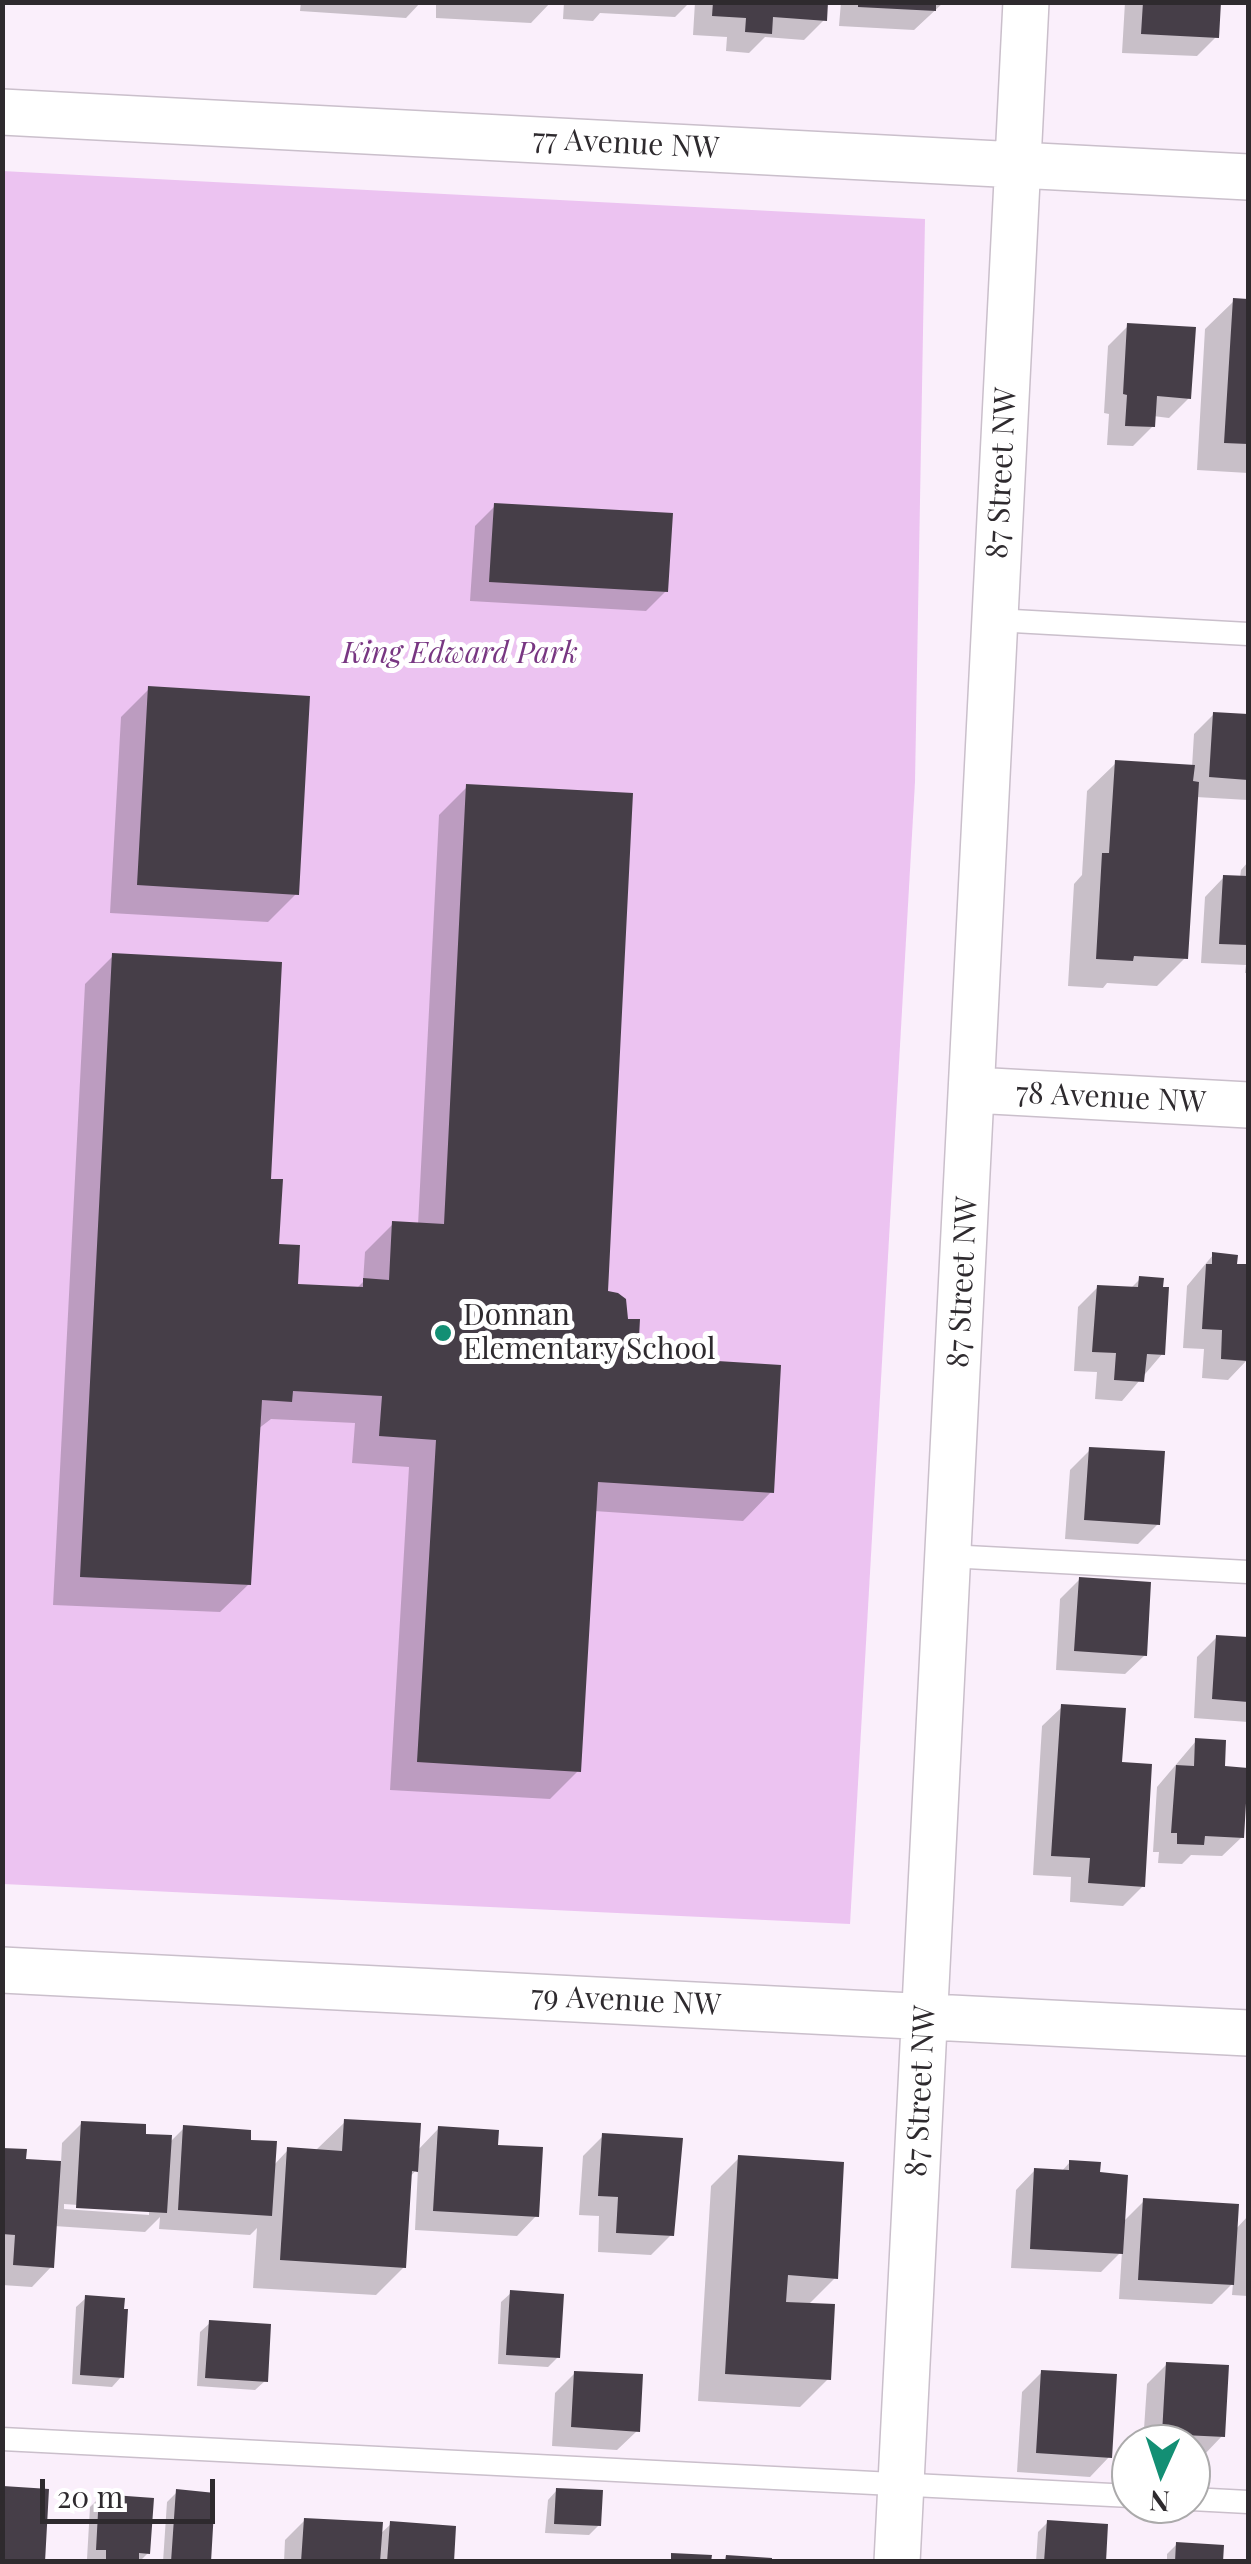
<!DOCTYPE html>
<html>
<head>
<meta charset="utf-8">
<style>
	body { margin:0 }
	#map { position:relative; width:1251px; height:2564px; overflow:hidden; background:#faeffb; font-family:"Playfair Display",serif }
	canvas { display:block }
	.frame { position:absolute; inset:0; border:5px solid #2e2a2e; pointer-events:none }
	.north { position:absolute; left:1111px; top:2424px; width:100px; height:100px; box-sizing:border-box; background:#fff; border:2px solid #abaaab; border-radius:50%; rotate:183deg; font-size:28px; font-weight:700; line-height:40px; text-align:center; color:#2e2a2e }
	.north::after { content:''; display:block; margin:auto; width:35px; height:45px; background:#138f74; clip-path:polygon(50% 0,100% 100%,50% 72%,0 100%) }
	.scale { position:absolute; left:40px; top:2479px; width:175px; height:45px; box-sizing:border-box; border:5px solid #2e2a2e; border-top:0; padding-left:12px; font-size:30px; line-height:35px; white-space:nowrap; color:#2e2a2e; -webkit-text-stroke:8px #fff; paint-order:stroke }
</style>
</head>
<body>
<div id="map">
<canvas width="1251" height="2564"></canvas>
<div class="frame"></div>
<div class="north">N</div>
<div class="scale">20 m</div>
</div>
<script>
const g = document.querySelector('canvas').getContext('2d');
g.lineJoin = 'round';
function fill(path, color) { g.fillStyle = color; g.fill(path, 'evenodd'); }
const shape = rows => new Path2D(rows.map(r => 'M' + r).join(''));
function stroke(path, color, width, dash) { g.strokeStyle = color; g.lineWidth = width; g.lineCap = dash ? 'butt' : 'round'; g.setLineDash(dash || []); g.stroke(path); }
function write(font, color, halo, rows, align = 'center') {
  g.font = font + ' "Playfair Display",serif'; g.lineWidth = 10; g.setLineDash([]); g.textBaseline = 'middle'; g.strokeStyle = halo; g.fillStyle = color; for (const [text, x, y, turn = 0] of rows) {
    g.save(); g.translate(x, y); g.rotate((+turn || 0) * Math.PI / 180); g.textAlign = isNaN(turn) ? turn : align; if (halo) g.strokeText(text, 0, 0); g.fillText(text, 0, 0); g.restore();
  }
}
fill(shape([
	[2,171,925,219,915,782,850,1924,3,1884]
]), '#ecc3f1');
fill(shape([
	[301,2,421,2,406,18,300,11],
	[436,2,551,2,531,23,436,18],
	[564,2,690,2,675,17,600,13,593,21,563,19],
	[695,2,825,2,824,20,804,40,765,37,749,53,726,51,727,37,693,35],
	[841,2,944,2,914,30,839,26],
	[1125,2,1219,2,1216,37,1197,56,1122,53],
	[1234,301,1248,302,1248,473,1197,470,1205,329],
	[1128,326,1189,398,1169,418,1153,416,1153,426,1133,446,1107,445,1109,414,1104,413,1108,346],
	[495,506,666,591,646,611,470,601,475,526],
	[149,689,296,894,268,922,110,913,121,717],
	[1214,714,1248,716,1248,800,1196,797,1185,958,1157,986,1107,983,1103,988,1068,986,1074,884,1082,875,1087,791,1116,763,1192,767,1194,734],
	[467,787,605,1293,635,1359,771,1492,743,1521,594,1511,578,1771,550,1799,390,1790,409,1467,352,1463,355,1423,271,1419,258,1429,249,1584,220,1612,53,1605,85,984,113,956,269,1181,277,1246,296,1286,356,1289,363,1282,365,1252,393,1224,418,1225,439,815],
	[1248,862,1248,973,1245,973,1246,965,1201,963,1205,897,1224,877,1240,878,1241,870],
	[1213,1255,1235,1266,1248,1267,1247,1360,1228,1380,1202,1378,1204,1349,1183,1348,1187,1286],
	[1140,1279,1163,1353,1122,1401,1095,1399,1097,1372,1074,1371,1078,1307,1098,1287,1130,1289],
	[1090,1450,1158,1524,1138,1544,1065,1539,1070,1470],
	[1080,1579,1145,1655,1125,1674,1056,1670,1060,1599],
	[1217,1637,1248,1640,1248,1722,1194,1718,1197,1657],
	[1062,1707,1143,1886,1123,1906,1070,1902,1071,1877,1033,1875,1042,1726],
	[1196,1741,1222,1769,1242,1837,1222,1856,1191,1855,1182,1864,1158,1863,1159,1852,1153,1852,1157,1787],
	[345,2122,417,2151,439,2128,495,2147,536,2216,517,2236,415,2230,418,2168,409,2178,404,2267,376,2295,253,2288,257,2228,250,2235,159,2229,160,2217,145,2232,54,2226,51,2267,32,2287,2,2285,2,2151,24,2161,61,2163,62,2143,82,2123,169,2143,184,2128,248,2142,273,2166,288,2150,316,2150],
	[64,2204,149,2210,149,2215,64,2209],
	[603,2136,671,2235,651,2255,598,2252,599,2216,579,2215,583,2156],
	[739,2158,835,2278,808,2305,828,2379,800,2407,698,2401,711,2186],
	[1070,2162,1097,2175,1123,2222,1144,2201,1235,2230,1248,2216,1248,2296,1232,2295,1233,2283,1212,2304,1119,2299,1122,2251,1101,2272,1011,2268,1016,2190,1035,2170,1061,2172],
	[511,2293,558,2357,548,2367,498,2364,501,2302],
	[86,2298,121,2377,112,2387,72,2384,76,2307],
	[210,2323,265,2381,255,2390,197,2386,200,2332],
	[1167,2364,1222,2436,1203,2456,1191,2455,1191,2444,1143,2444,1147,2384],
	[1042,2372,1109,2457,1090,2477,1017,2472,1022,2392],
	[575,2373,637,2431,617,2450,552,2446,555,2393],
	[557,2490,599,2525,589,2535,545,2533,548,2500],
	[177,2492,208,2562,163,2562,167,2502],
	[100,2497,148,2553,139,2562,87,2559,90,2507],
	[305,2520,379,2535,391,2524,452,2562,284,2562,285,2540],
	[1048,2522,1103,2562,1036,2562,1038,2532],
	[1177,2544,1220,2562,1167,2562,1167,2554]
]), '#0003');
fill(shape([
	[713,2,828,2,827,21,773,17,772,34,745,32,746,18,712,16],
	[858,2,936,2,936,11,858,7],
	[1143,2,1221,2,1219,38,1141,34],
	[1233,298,1248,299,1248,444,1224,443],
	[1127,323,1196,327,1191,399,1157,396,1155,427,1125,426,1127,395,1123,394],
	[494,503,673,513,668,592,489,582],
	[148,686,310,696,299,895,137,885],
	[1213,712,1248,714,1248,780,1209,777],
	[1115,760,1195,765,1193,781,1199,782,1188,959,1134,956,1133,961,1096,959,1102,853,1109,853],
	[466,784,633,793,608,1291,618,1293,626,1299,628,1319,640,1319,638,1356,781,1365,774,1493,598,1482,581,1772,417,1762,436,1440,379,1436,382,1396,293,1391,292,1402,262,1400,251,1585,80,1577,112,953,282,962,271,1179,283,1179,279,1244,300,1245,298,1284,363,1287,363,1278,389,1280,392,1221,444,1224],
	[1223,875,1248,876,1248,945,1219,944],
	[1212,1252,1238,1255,1237,1264,1248,1264,1248,1361,1221,1359,1222,1330,1202,1329,1206,1264,1212,1264],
	[1139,1276,1164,1278,1163,1287,1169,1287,1165,1355,1147,1354,1144,1382,1114,1380,1116,1353,1092,1352,1097,1285,1138,1287],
	[1089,1447,1165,1451,1160,1525,1084,1520],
	[1079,1577,1151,1582,1147,1656,1074,1651],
	[1216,1635,1248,1637,1248,1702,1212,1699],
	[1061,1704,1126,1708,1122,1762,1152,1764,1145,1887,1088,1883,1090,1858,1051,1856],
	[1195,1738,1226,1740,1225,1766,1248,1768,1244,1838,1205,1836,1204,1845,1177,1844,1177,1833,1171,1833,1176,1765,1194,1766],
	[344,2119,421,2123,418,2172,412,2171,406,2268,280,2260,287,2147,342,2151],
	[81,2121,146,2124,146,2134,172,2135,167,2213,76,2208],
	[183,2125,251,2130,251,2140,277,2141,272,2216,178,2210],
	[438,2126,499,2130,498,2145,543,2147,539,2217,433,2211],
	[602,2133,683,2138,674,2236,616,2233,618,2197,598,2196],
	[2,2148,27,2149,26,2159,61,2161,54,2268,13,2265,15,2235,2,2234],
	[738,2155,844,2162,838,2279,788,2275,786,2302,835,2304,831,2380,725,2374],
	[1069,2160,1101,2162,1100,2172,1128,2175,1123,2254,1030,2249,1034,2168,1069,2170],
	[1143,2198,1239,2204,1234,2285,1138,2280],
	[510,2290,564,2294,560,2358,506,2355],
	[85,2295,125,2298,124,2309,128,2309,124,2378,80,2375],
	[209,2320,271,2324,268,2382,205,2378],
	[1166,2362,1229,2365,1225,2437,1162,2434],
	[1041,2370,1117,2374,1112,2458,1036,2453],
	[574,2371,643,2374,640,2432,571,2427],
	[3,2486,49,2489,45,2562,2,2561],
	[556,2488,603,2490,601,2526,554,2524],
	[176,2489,215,2493,211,2562,171,2562],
	[99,2494,154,2498,150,2554,139,2553,139,2562,106,2560,106,2550,96,2550],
	[304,2518,383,2522,380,2562,301,2562],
	[1047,2520,1108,2524,1106,2562,1044,2562],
	[390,2521,456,2526,454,2562,387,2562],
	[1176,2542,1224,2545,1223,2562,1175,2562],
	[671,2553,712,2555,711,2562,671,2562],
	[726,2555,772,2558,772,2562,725,2562]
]), '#463e48');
const lane = shape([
	[995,620,1248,634],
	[948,1556,1248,1572],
	[2,2439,1131,2496],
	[1191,2499,1248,2502]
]);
const street = shape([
	[2,112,1248,177],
	[973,1090,1248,1105],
	[2,1970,1248,2033],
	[897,2562,1026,2]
]);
stroke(lane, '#cabfcb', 25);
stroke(street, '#cabfcb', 48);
stroke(lane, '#fff', 22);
stroke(street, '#fff', 45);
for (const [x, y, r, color] of [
	[443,1333,10,"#138f74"]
]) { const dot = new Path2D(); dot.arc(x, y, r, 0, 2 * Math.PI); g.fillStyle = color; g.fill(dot); stroke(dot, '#fff', 4); }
write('30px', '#2e2a2e', '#fff', [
	["77 Avenue NW",626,144,3],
	["87 Street NW",1002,473,-87],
	["78 Avenue NW",1111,1098,3],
	["87 Street NW",963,1282,-87],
	["79 Avenue NW",626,2001,3],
	["87 Street NW",921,2091,-87]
]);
write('italic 30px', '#783782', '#fff', [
	["King Edward Park",460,654]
]);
write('30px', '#2e2a2e', '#fff', [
	["Donnan",463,1316],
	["Elementary School",463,1350]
], 'left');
</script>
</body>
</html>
